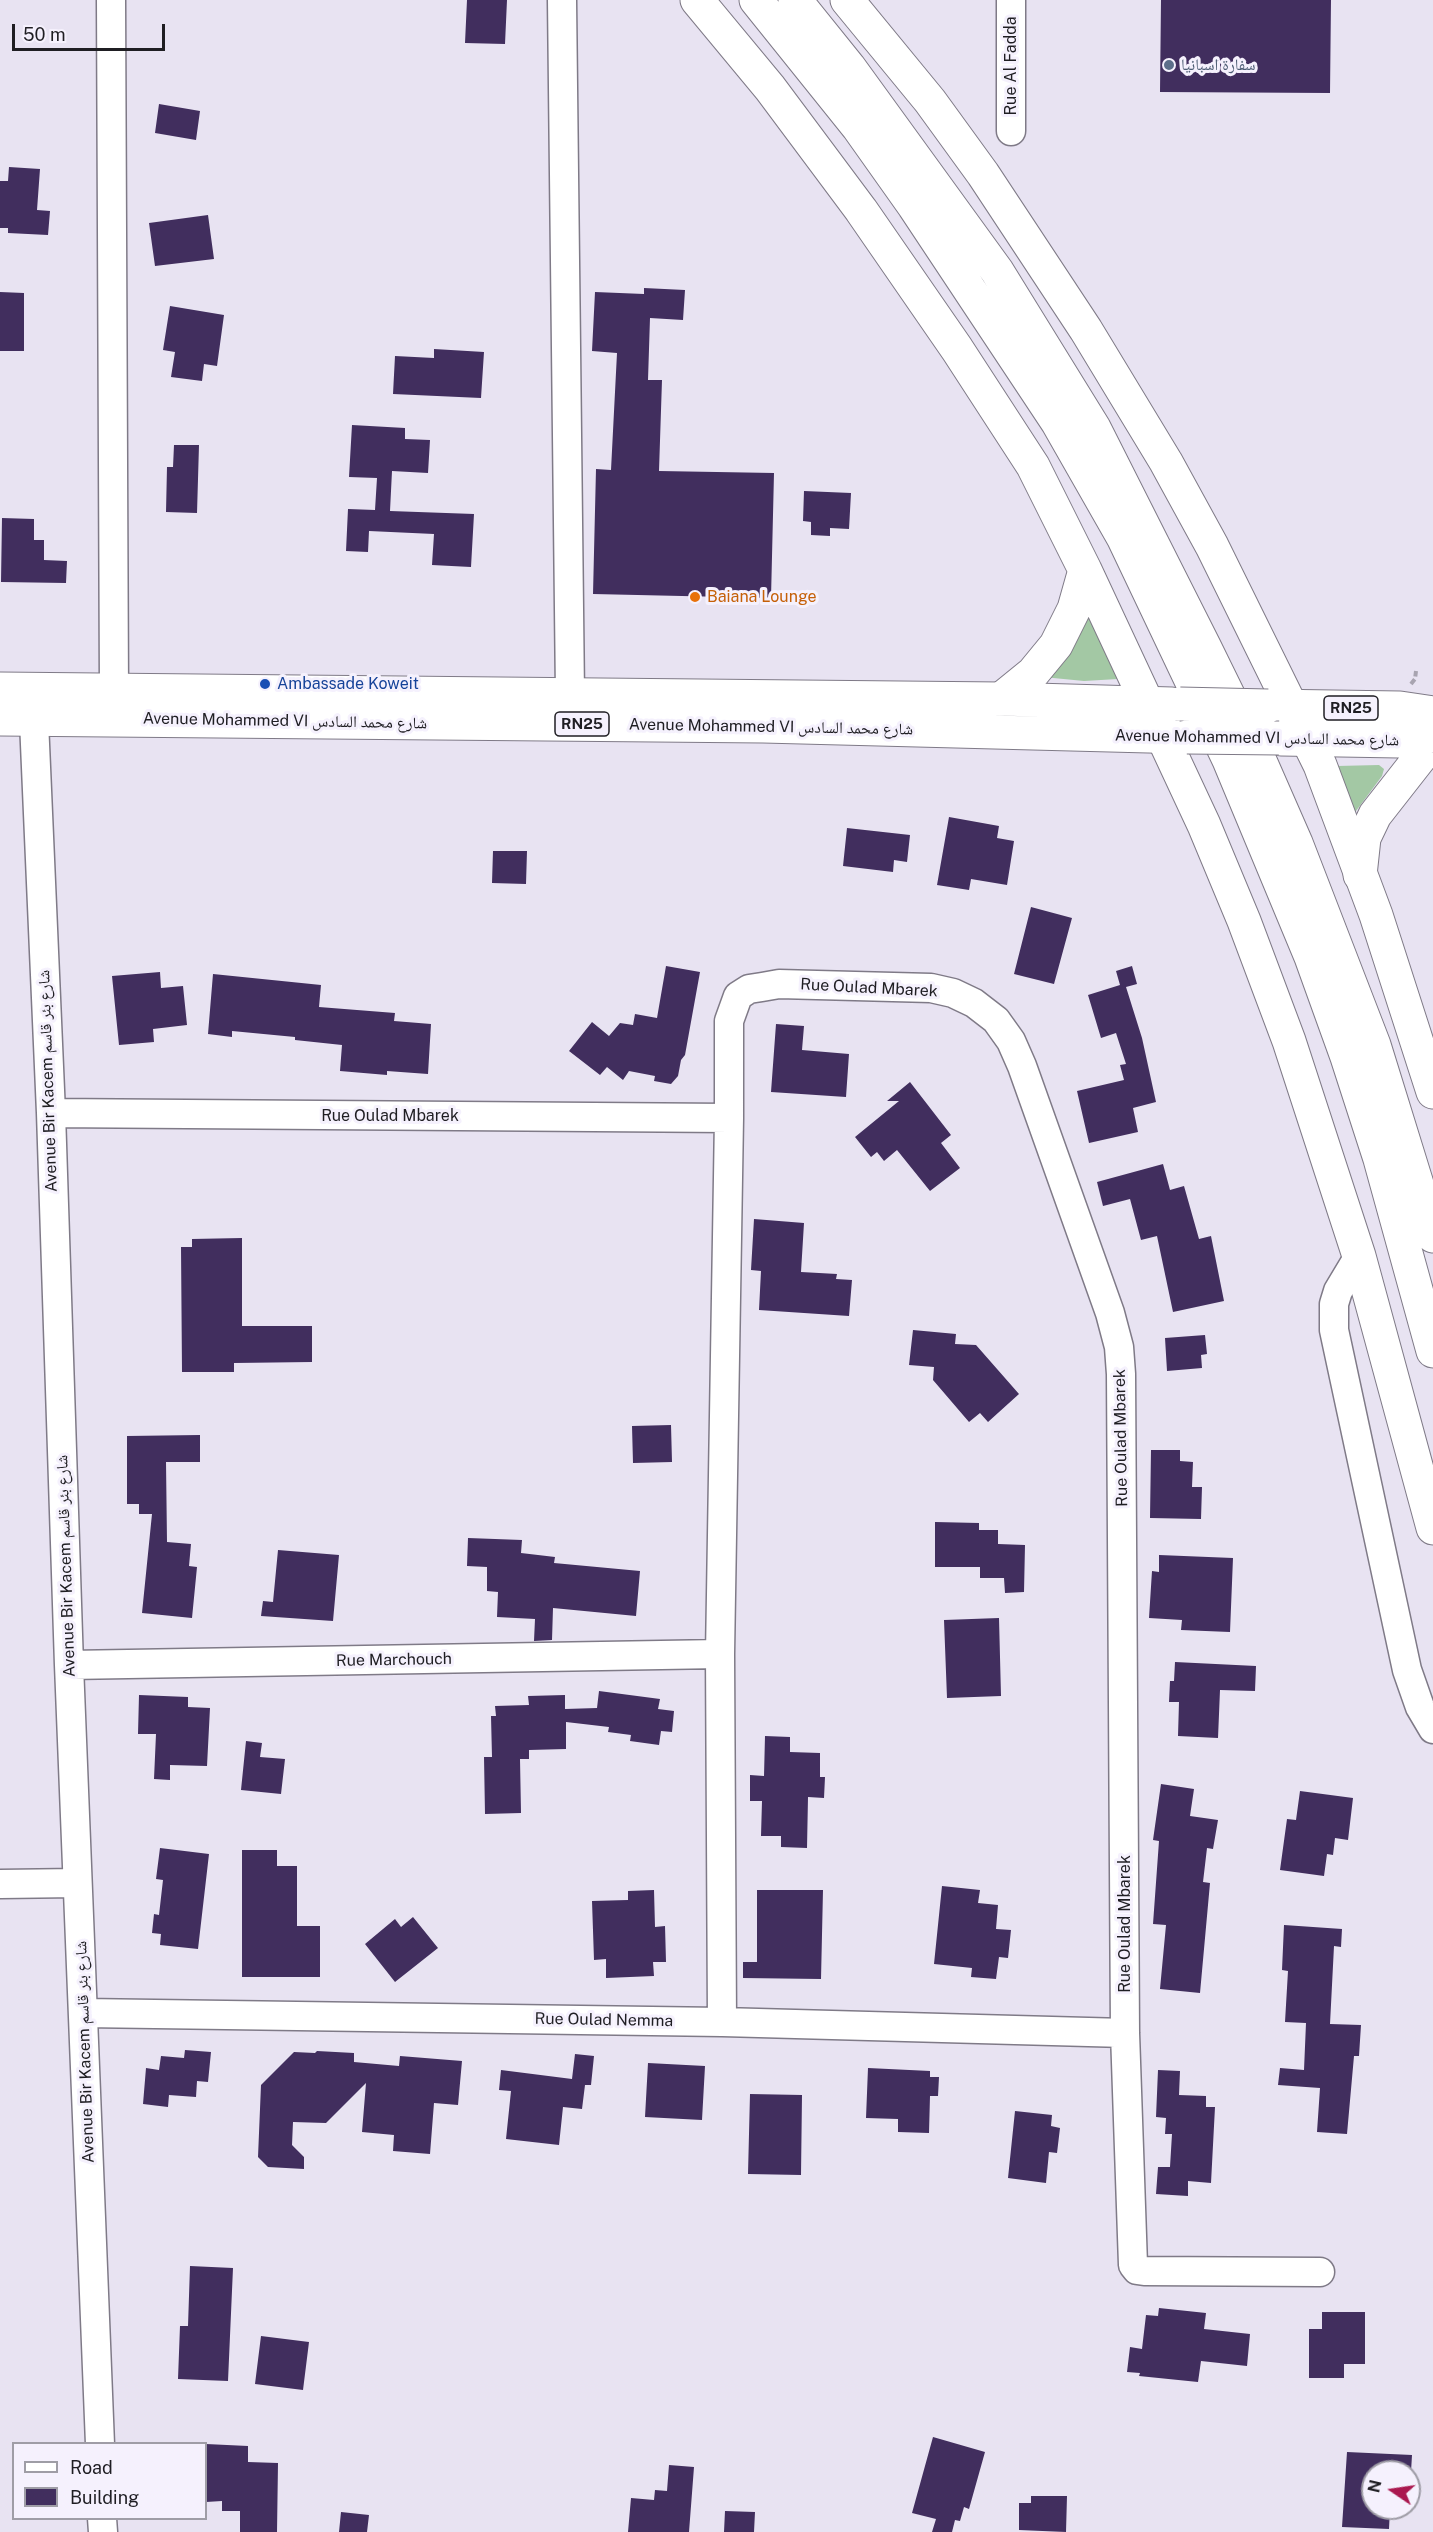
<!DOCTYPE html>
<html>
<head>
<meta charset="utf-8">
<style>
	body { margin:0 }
	#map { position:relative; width:1433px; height:2532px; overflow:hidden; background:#e8e3f2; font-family:"Public Sans",sans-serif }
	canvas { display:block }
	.legend { position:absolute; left:12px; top:2442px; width:195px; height:78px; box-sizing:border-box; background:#f5f1fd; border:2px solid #9f9da6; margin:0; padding:8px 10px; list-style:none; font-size:18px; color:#1f1e23 }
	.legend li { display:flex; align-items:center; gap:12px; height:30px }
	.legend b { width:30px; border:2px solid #9f9da6 }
	.north { position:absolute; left:1361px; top:2460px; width:60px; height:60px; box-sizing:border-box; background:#f5f1fd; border:2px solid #9f9da6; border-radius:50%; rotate:283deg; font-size:16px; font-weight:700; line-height:24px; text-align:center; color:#1f1e23 }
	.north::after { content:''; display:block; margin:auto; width:21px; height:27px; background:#aa184f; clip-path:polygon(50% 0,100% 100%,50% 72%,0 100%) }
	.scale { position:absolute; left:12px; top:24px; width:153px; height:27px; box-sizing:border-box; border:3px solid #1f1e23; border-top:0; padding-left:8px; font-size:18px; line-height:21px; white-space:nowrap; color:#1f1e23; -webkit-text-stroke:4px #f5f1fd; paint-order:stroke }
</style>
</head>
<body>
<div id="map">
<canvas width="1433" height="2532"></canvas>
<ul class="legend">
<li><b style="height:8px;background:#fff"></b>Road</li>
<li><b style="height:16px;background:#412e5e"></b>Building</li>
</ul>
<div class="north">N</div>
<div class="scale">50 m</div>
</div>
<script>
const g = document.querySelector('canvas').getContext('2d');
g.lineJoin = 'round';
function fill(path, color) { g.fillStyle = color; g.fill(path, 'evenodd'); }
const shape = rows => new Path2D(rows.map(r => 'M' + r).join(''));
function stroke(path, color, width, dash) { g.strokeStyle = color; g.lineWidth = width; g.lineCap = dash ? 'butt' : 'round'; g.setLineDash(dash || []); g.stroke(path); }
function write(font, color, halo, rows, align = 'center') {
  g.font = font + ' "Public Sans","Noto Naskh Arabic",sans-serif'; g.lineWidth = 6; g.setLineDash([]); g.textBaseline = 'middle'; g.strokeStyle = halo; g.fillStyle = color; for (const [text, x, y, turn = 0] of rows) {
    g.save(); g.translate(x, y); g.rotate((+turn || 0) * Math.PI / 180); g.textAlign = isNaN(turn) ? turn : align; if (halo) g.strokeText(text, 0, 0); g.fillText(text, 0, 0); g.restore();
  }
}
fill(shape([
	[1086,607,1118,679,1084,681,1043,677],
	[1379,765,1384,769,1382,776,1353,815,1337,766]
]), '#a3c8a4');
fill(shape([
	[467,0,507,0,505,44,465,43],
	[1161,0,1331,0,1330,93,1160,92],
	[159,104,200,111,196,140,155,133],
	[9,167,40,169,37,210,50,211,48,235,8,233,8,228,0,228,0,181,8,181],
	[208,215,214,259,155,266,149,223],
	[644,288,685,290,683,320,650,318,648,380,662,380,659,471,774,473,771,598,593,594,596,469,611,470,617,353,592,351,595,292,644,294],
	[0,292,24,293,24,351,0,351],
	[170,306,224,315,217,366,204,364,202,381,171,377,175,352,163,350],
	[434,349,484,352,481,398,393,394,395,356,434,358],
	[352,425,405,428,405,439,430,440,428,473,392,471,390,511,474,514,471,567,432,565,434,534,369,531,368,552,346,551,348,509,375,510,377,478,349,477],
	[174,445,199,445,197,513,166,512,167,467,173,467],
	[804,491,851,493,849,529,830,528,830,536,811,535,811,522,803,521],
	[2,518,34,519,34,540,44,540,44,560,67,561,66,583,1,582],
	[949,817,999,826,997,838,1014,841,1007,885,971,879,969,890,937,885],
	[847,828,910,835,907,862,894,860,893,872,843,866],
	[493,851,527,851,526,884,492,883],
	[1031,907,1072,918,1054,984,1014,974],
	[666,966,700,972,685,1055,681,1060,678,1076,671,1084,654,1081,655,1076,629,1071,623,1080,607,1067,600,1075,569,1051,592,1022,609,1036,620,1023,633,1025,635,1014,657,1018],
	[1132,966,1137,984,1126,987,1142,1038,1156,1102,1133,1108,1138,1132,1089,1143,1077,1091,1124,1080,1120,1065,1126,1064,1116,1033,1101,1038,1088,995,1120,985,1116,971],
	[160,972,161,988,183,986,187,1025,153,1029,154,1042,119,1045,112,976],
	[213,974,321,985,319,1007,395,1013,394,1021,431,1024,428,1074,387,1071,387,1075,340,1071,342,1045,295,1040,295,1037,232,1031,232,1037,208,1034],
	[776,1024,804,1026,802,1050,849,1054,846,1097,771,1092],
	[910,1082,951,1135,941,1143,960,1168,930,1191,897,1150,884,1161,877,1152,871,1157,855,1137,899,1101,887,1101],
	[1163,1164,1170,1190,1184,1186,1199,1239,1211,1236,1224,1301,1173,1312,1157,1236,1141,1240,1130,1199,1103,1206,1097,1182],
	[754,1219,804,1223,801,1272,837,1274,836,1279,852,1280,849,1316,759,1310,761,1271,751,1270],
	[242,1238,242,1326,312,1326,312,1362,234,1363,234,1372,182,1372,181,1247,192,1247,192,1239],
	[913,1330,956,1334,955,1344,976,1345,1019,1394,988,1422,980,1413,969,1422,933,1380,934,1367,909,1365],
	[1205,1335,1207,1354,1201,1355,1202,1368,1167,1371,1165,1338],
	[671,1425,672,1462,633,1463,632,1426],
	[200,1435,200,1462,166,1462,167,1542,191,1544,189,1566,197,1567,192,1618,142,1613,152,1514,139,1514,139,1504,127,1504,127,1436],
	[1151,1450,1180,1450,1180,1461,1193,1462,1192,1487,1202,1487,1201,1519,1150,1518],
	[935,1522,979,1523,979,1530,998,1530,998,1544,1025,1545,1024,1592,1005,1593,1004,1578,980,1578,980,1567,935,1567],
	[468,1538,522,1540,521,1553,555,1557,554,1563,640,1571,636,1616,553,1608,552,1640,534,1641,535,1619,497,1617,498,1592,487,1591,487,1567,467,1566],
	[278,1550,339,1555,333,1621,261,1616,263,1601,273,1602],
	[1159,1555,1233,1558,1230,1632,1181,1630,1182,1620,1149,1618,1152,1571,1159,1572],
	[999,1618,1001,1696,947,1698,944,1620],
	[1175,1662,1256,1666,1255,1691,1220,1690,1218,1738,1178,1736,1179,1702,1169,1702,1170,1681,1174,1681],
	[599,1691,660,1699,658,1709,674,1711,672,1732,661,1731,659,1745,630,1741,631,1735,608,1732,609,1727,566,1722,566,1749,529,1750,529,1759,520,1759,521,1813,485,1814,484,1757,492,1757,491,1716,496,1716,495,1706,529,1705,528,1696,565,1695,565,1709,597,1708],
	[139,1695,188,1697,188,1707,210,1708,207,1766,170,1765,170,1780,154,1779,156,1734,138,1734],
	[765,1736,790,1737,790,1752,820,1753,820,1777,825,1777,824,1798,808,1797,807,1848,781,1847,781,1836,761,1836,762,1801,750,1801,750,1775,764,1776],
	[246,1741,262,1743,260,1757,285,1759,281,1794,241,1790],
	[1161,1784,1194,1789,1190,1816,1218,1820,1213,1849,1207,1848,1203,1882,1210,1883,1200,1993,1160,1989,1166,1925,1153,1924,1159,1841,1153,1840],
	[1300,1791,1353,1798,1348,1840,1335,1838,1333,1855,1327,1854,1324,1876,1280,1870,1287,1819,1296,1820],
	[160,1848,209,1854,198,1949,160,1945,161,1934,152,1933,154,1914,159,1915,163,1880,156,1879],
	[242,1850,277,1850,277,1866,297,1866,297,1926,320,1926,320,1977,242,1977],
	[942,1886,980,1890,978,1903,998,1905,996,1929,1011,1930,1008,1958,999,1957,996,1979,971,1977,972,1968,934,1964],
	[654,1890,655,1927,665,1926,666,1962,653,1962,654,1976,606,1978,606,1959,594,1960,592,1901,628,1900,628,1891],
	[757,1890,823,1890,821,1979,743,1978,743,1962,757,1962],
	[413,1917,438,1948,395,1982,365,1944,395,1919,401,1927],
	[1284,1925,1342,1929,1341,1947,1334,1946,1330,2024,1361,2025,1359,2056,1354,2056,1347,2134,1317,2132,1320,2088,1278,2085,1280,2068,1304,2070,1306,2023,1285,2022,1288,1971,1282,1970],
	[185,2050,211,2052,208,2082,197,2081,196,2097,169,2095,168,2107,143,2104,146,2068,159,2070,161,2056,184,2058],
	[317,2051,354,2053,354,2062,399,2066,400,2056,462,2061,458,2105,434,2103,430,2154,393,2151,394,2135,362,2132,366,2083,326,2123,293,2122,292,2145,304,2157,304,2169,268,2167,258,2157,261,2085,294,2052,315,2053],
	[575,2054,594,2056,591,2085,585,2085,582,2109,563,2107,559,2145,506,2139,511,2091,499,2090,501,2070,572,2079],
	[648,2063,705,2066,702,2120,645,2117],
	[868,2068,930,2071,930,2077,939,2077,938,2096,930,2096,929,2133,898,2132,898,2119,866,2118],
	[1158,2070,1180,2071,1179,2095,1206,2096,1206,2107,1215,2107,1211,2183,1188,2181,1188,2196,1156,2194,1158,2167,1170,2167,1172,2134,1165,2134,1166,2118,1156,2117],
	[750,2094,802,2095,801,2175,748,2174],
	[1015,2111,1052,2115,1051,2126,1060,2128,1057,2153,1049,2152,1046,2183,1008,2178],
	[190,2266,233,2268,228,2381,178,2379,180,2326,188,2326],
	[1159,2308,1206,2313,1204,2329,1250,2334,1247,2366,1201,2361,1198,2382,1139,2376,1140,2373,1127,2372,1130,2347,1142,2349,1146,2315,1158,2316],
	[1322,2312,1365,2312,1365,2364,1344,2364,1344,2378,1309,2378,1309,2329,1322,2329],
	[261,2336,309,2342,303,2390,255,2384],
	[933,2437,985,2452,969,2509,964,2507,960,2521,955,2520,952,2532,932,2532,936,2519,912,2513],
	[206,2444,248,2446,248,2462,278,2463,277,2532,240,2532,240,2511,222,2511,222,2501,206,2502],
	[1347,2452,1412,2455,1411,2472,1373,2472,1373,2508,1390,2508,1389,2529,1342,2527],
	[669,2465,694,2467,689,2532,628,2532,631,2498,654,2500,655,2490,667,2491],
	[1031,2496,1067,2496,1066,2532,1019,2530,1019,2503,1031,2503],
	[725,2511,755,2512,754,2532,724,2532],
	[341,2512,369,2515,367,2532,339,2532]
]), '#412e5e');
const minor = shape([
	[111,0,114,690],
	[562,0,570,695],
	[1011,0,1011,131],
	[33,698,51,1113,69,1665,100,2444],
	[51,1113,729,1118],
	[1359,1256,1338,1291,1334,1304,1334,1330,1407,1670,1420,1707,1433,1729],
	[69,1665,720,1654],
	[0,1884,77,1883],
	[84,2013,722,2022,1125,2033],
	[722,2022,720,1654,729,1118,729,1021,738,996,749,989,762,987,779,984,931,988,953,993,974,1003,996,1020,1011,1041,1022,1066,1110,1313,1119,1347,1121,1374,1125,2033,1133,2265,1137,2270,1144,2271,1320,2272],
	[102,2518,103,2532]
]);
const major = shape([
	[0,689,1001,699,1172,704],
	[1268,706,1400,708,1433,713],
	[0,719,763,726,1187,737],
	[1281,739,1399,741,1433,736],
	[1360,875,1364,838,1375,815,1433,741]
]);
const highway = shape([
	[697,0,770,88,861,210,957,349,1033,466,1085,570,1204,825,1244,921,1289,1041,1359,1256,1433,1528],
	[756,0,858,127,914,206,1058,423,1123,537,1229,760,1311,957,1347,1057,1380,1159,1433,1351],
	[795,0,849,67,997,271,1094,428,1205,648,1257,754,1296,843,1374,1045,1433,1236],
	[847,0,930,101,983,174,1086,330,1166,462,1212,546,1320,765,1376,915,1433,1092],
	[1001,699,1033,673,1056,645,1074,609,1085,570]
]);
stroke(minor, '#7f7a87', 31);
stroke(major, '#7f7a87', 35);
stroke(highway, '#7f7a87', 35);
stroke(shape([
	[1411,684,1415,679,1416,671]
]), '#a8a4b0', 4, [6, 3]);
stroke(minor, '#fff', 28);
stroke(major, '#fff', 33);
stroke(highway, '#fff', 33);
const majorBridge = shape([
	[1180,704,1268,706],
	[1187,737,1279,738]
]);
stroke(majorBridge, '#7f7a87', 35, []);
stroke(majorBridge, '#fff', 33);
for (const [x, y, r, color] of [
	[1169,65,6,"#5c6f8a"],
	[695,597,6,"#e8710a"],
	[265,684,6,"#1a4fb4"]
]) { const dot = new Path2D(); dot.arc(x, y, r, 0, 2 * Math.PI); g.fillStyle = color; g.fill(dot); stroke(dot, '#f5f1fd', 2); }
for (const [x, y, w] of [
	[1351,708,54],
	[582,724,54]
]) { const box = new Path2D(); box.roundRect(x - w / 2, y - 12, w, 24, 4.5); g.fillStyle = '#f5f1fd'; g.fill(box); stroke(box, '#1f1e23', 1.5); }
write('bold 15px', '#1f1e23', null, [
	["RN25",1351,708],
	["RN25",582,724]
]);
write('16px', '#4e5e75', '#f5f1fd', [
	["سفارة اسبانيا",1181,65]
], 'left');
write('16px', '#1f1e23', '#f5f1fd', [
	["Rue Al Fadda",1011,66,-90],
	["Avenue Mohammed VI شارع محمد السادس",285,721,1],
	["Avenue Mohammed VI شارع محمد السادس",771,727,1],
	["Avenue Mohammed VI شارع محمد السادس",1257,738,1],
	["Rue Oulad Mbarek",869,988,3],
	["Avenue Bir Kacem شارع بئر قاسم",48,1081,-92],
	["Rue Oulad Mbarek",390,1116],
	["Rue Oulad Mbarek",1121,1438,-91],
	["Avenue Bir Kacem شارع بئر قاسم",66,1566,-92],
	["Rue Marchouch",394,1660,-1],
	["Rue Oulad Mbarek",1125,1924,-90],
	["Rue Oulad Nemma",604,2020,1],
	["Avenue Bir Kacem شارع بئر قاسم",85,2052,-92]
]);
write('16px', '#c56008', '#f5f1fd', [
	["Baiana Lounge",707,597]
], 'left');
write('16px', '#164399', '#f5f1fd', [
	["Ambassade Koweit",277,684]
], 'left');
</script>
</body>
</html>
